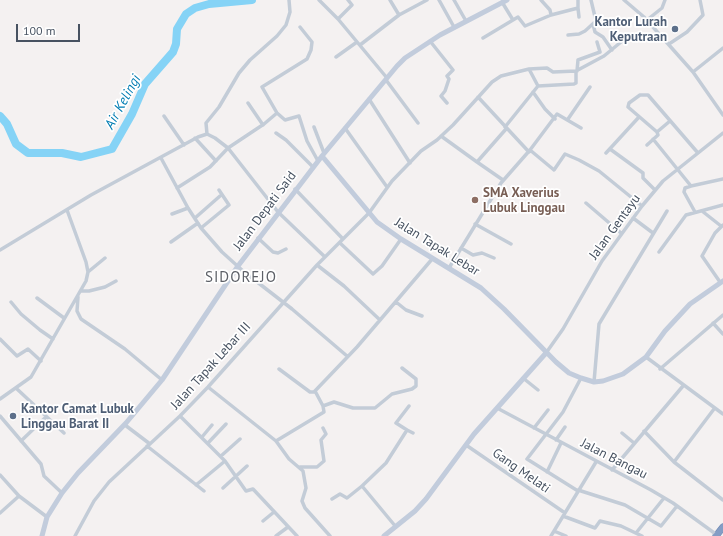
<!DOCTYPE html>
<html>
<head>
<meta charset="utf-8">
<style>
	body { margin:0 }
	#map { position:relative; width:723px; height:536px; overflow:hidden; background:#f4f1f1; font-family:"PT Sans",sans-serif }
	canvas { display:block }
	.scale { position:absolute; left:16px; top:24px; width:64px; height:18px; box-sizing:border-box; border:2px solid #475261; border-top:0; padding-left:5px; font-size:12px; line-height:14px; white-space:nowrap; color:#475261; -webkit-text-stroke:3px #fff; paint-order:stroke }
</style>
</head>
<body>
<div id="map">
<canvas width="723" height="536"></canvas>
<div class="scale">100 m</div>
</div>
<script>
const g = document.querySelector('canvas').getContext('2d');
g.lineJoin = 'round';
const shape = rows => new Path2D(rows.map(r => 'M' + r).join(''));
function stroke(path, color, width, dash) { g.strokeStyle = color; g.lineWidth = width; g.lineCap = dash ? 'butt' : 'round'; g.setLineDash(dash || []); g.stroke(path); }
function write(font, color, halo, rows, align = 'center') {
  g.font = font + ' "PT Sans",sans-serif'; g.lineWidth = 3.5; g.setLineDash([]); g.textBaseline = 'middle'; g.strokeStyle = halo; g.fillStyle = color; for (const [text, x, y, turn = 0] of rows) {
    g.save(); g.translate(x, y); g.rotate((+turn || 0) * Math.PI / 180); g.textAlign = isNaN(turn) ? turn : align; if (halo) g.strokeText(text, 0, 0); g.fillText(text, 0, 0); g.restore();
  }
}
stroke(shape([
	[0,116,7,124,16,144,28,153,62,153,81,157,112,149,132,114,145,84,173,52,176,44,177,29,186,14,195,8,209,4,252,0]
]), '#85d3f6', 8);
const highway = shape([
	[716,536,723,527]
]);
stroke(highway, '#6f88b1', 7);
stroke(shape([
	[319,0,338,19],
	[348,0,352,5,338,19,387,78],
	[390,0,399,15],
	[439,0,454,27],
	[454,0,466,21],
	[541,0,550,10,551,15],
	[578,0,578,8],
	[624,0,644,17,669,45,693,72,723,115],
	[502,2,513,20],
	[647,20,662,8,665,0],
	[593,24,595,32,603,37,612,50],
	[568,35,579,34,585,31,596,21,591,0],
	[483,38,518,17,525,26,551,15,578,8,579,17],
	[430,41,453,70,447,76,449,79,445,91,441,96,447,103],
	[669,44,687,32,703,15,700,0],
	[360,45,399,15,427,0],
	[336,57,357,42],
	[529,69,538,86],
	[577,71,578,60,600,52,597,42],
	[693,72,723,48],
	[386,80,418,123],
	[533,92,545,109,555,119],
	[478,97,529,152],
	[369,99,410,163],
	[248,103,263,125],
	[277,113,285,120,299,116,307,141,318,161],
	[164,116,184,145],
	[568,119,590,87],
	[314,127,324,153],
	[505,127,538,86,574,84,576,83,576,71],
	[345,128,387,187],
	[657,132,628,107,629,103,640,95,648,95,698,153],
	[276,133,286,140,313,167],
	[207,134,206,123,219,107,239,73,250,60,277,36,286,25,290,12,289,0],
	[441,136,477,162],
	[195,138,216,161],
	[653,139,691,186,723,179],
	[647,145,658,135,657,132,670,121],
	[610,149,643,173,643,178,655,190],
	[530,150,554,170,565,154,579,160,599,171,642,206],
	[606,153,639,117],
	[161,158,188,208,201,228,222,252,243,271,292,309,347,356],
	[503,180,477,162,506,129],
	[691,186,685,188,684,192,695,212],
	[177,188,210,167,228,148,264,124,277,113,262,87,307,59,311,50,312,42,300,27],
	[295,189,343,239],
	[586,203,621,233],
	[702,211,721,226],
	[172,214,188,208],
	[195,218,220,196],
	[633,218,653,233],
	[475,224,511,244],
	[201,228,229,205,219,190],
	[258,238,273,252,278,253,286,249],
	[171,242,198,223],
	[340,243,373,274,382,266,401,239],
	[461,248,473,255,482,253,494,258],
	[0,250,91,195,198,137,207,134,215,138,228,148,278,212,325,257],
	[659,252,686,215,723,205],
	[317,265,344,286,380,320],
	[449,268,501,183,530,150,557,114,581,128],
	[88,272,105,258],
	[720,282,702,256,715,233,723,225],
	[81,291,89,291,105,287,116,281],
	[78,297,77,311,81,319,125,349,162,380],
	[37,298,64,318],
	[11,302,21,314,40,330,53,339],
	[396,302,406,310,422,316],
	[713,323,723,334],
	[0,339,17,356,28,349,41,361],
	[546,353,563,329,602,261,642,206,663,181,723,133],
	[646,357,723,414],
	[279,369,310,392,314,392,357,347,433,258],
	[660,369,723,315],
	[523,378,538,390],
	[594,382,599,324,667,211],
	[208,387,276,441,289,459,303,471,306,488,302,501,305,508,330,536],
	[17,389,64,433],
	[0,399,31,377,86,281,88,272,86,262,67,210],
	[323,406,334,402,353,408,375,408,392,394,412,389,416,386,416,379,402,368],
	[497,408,651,490,673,503,717,535],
	[0,416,41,464,44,476,62,493],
	[180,416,225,461,246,491,253,489,297,536],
	[125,425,150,444],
	[534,428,548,410],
	[407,430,413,433],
	[644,431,674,462,723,500],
	[622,433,634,443],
	[202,437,212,425],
	[556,440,565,427],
	[21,441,46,417],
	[276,441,324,412,323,406,315,391],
	[208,443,226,424],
	[466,445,565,513],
	[147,446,204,491],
	[221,456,240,439],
	[674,462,714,409],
	[300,467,317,467,324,461,321,440,326,434,323,428],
	[612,470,683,386],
	[547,472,561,443],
	[0,475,19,496,47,517],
	[196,485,225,461],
	[223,488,247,466],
	[578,490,625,505,661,526,677,506],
	[578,491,527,459,563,412,581,378],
	[332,499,340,494,347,498,362,486],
	[0,513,19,496],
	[563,516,595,528,600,521,604,522,621,526,642,536],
	[263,521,274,512],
	[396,527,362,486,386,463,407,430,396,423,409,406],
	[554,531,566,536],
	[636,533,664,498],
	[75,536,94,501,109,482,180,416,208,387,317,265,369,213,392,181,421,151,437,140,453,125,492,82,501,76,529,69,547,68,553,72,576,71,604,56,621,42],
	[276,536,288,527],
	[551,536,596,462]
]), '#c3ccd7', 3.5);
stroke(shape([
	[322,156,377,222,401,239,481,288,504,309,556,362,569,373,581,378,594,382,603,381,623,374,646,357,665,331,690,304,723,281],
	[42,536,47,517,62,493,78,473,126,423,162,380,238,266,322,156,397,66,405,58,440,35,507,0],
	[384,536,415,511,426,499,474,434,546,353]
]), '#c2ccdc', 5);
stroke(highway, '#849dc5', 6);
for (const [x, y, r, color] of [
	[675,29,4,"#5c6f8a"],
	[475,200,4,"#8d6e63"],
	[13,416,4,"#5c6f8a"]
]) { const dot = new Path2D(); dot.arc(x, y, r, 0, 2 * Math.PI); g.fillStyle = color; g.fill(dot); stroke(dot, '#fff', 1.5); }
write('bold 13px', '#4e5e75', '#fff', [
	["Kantor Lurah",667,22],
	["Keputraan",667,37],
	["Kantor Camat Lubuk",21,409,"left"],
	["Linggau Barat II",21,424,"left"]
], 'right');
write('bold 13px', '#785e54', '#fff', [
	["SMA Xaverius",483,193],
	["Lubuk Linggau",483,208]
], 'left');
write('13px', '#475261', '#fff', [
	["Jalan Depati Said",265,211,-53],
	["Jalan Gentayu",615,227,-54],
	["Jalan Tapak Lebar",437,247,32],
	["Jalan Tapak Lebar III",211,366,-48],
	["Jalan Bangau",614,459,27],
	["Gang Melati",521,471,35]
]);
write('italic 14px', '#017cb2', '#fff', [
	["Air Kelingi",123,102,-61]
]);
g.letterSpacing = '1px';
write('15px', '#5d6067', '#fff', [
	["SIDOREJO",241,278]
]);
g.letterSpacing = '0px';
</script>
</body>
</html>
